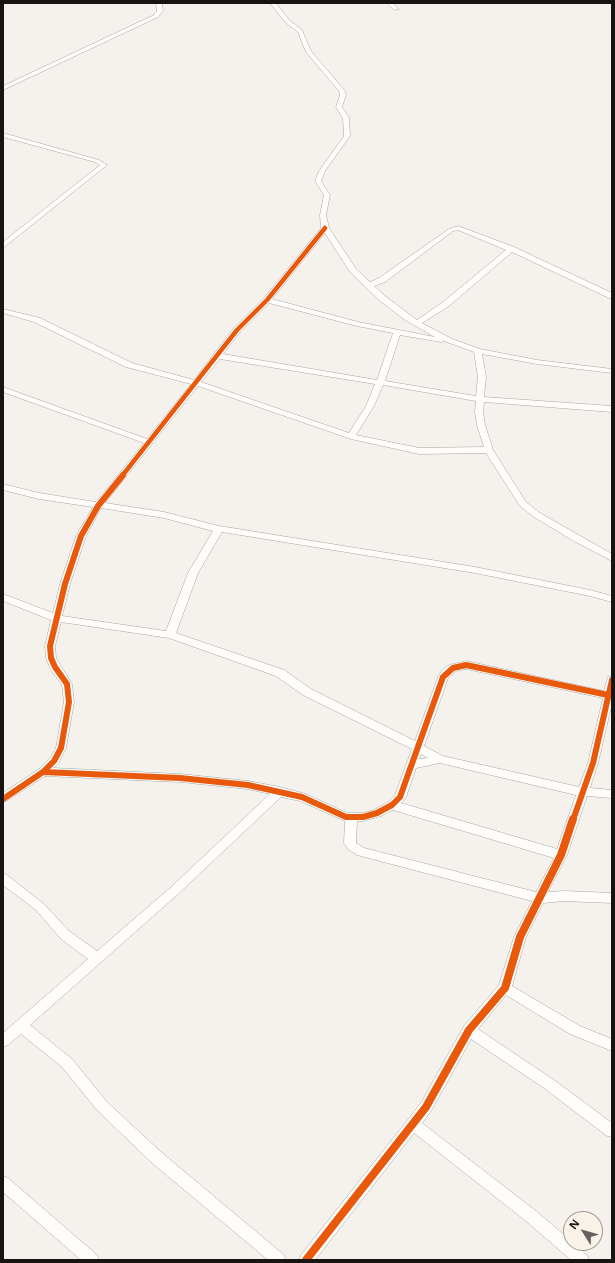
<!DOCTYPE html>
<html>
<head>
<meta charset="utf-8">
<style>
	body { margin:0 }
	#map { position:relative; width:615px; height:1263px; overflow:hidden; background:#f5f1ec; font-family:"Noto Sans",sans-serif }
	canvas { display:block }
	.frame { position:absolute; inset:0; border:4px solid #171411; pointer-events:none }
	.north { position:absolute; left:563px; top:1211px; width:40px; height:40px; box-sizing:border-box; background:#f9f2e8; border:1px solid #9f9992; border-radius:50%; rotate:307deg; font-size:11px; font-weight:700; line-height:16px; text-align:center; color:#171411 }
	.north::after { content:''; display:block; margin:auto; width:14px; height:18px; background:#65615e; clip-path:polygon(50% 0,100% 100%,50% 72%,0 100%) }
</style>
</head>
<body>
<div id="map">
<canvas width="615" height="1263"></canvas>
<div class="frame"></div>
<div class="north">N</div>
</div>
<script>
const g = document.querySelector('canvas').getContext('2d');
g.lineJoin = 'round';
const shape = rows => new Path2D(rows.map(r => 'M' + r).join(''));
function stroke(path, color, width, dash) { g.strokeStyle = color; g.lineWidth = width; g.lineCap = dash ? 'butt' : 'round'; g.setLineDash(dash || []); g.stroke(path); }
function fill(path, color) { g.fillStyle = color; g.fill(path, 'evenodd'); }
const minor = shape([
	[156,3,162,3,163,11,158,17,3,90,3,86,154,15,157,11,156,3],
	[270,3,276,3,289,20,302,30,311,51,345,91,346,95,342,107,349,118,350,136,325,171,321,181,330,195,326,215,329,228,356,269,370,282,379,278,449,229,458,226,514,247,612,293,612,298,609,298,512,252,449,306,422,323,452,339,480,349,537,360,612,369,612,373,537,364,482,354,486,377,484,397,612,406,612,412,484,402,483,412,485,425,493,450,526,502,540,513,612,554,612,561,572,540,534,517,520,506,486,453,419,454,351,439,198,386,105,503,164,512,219,526,475,567,590,590,612,596,612,602,590,596,475,573,222,532,198,573,176,633,284,670,311,689,415,741,438,677,443,669,449,665,466,661,604,691,607,680,608,677,612,676,612,703,598,763,590,788,612,790,612,798,587,796,567,855,548,892,564,891,612,893,612,903,564,901,543,903,526,937,512,986,580,1026,612,1039,612,1051,570,1034,506,995,478,1029,554,1080,612,1123,612,1137,607,1136,544,1088,471,1039,431,1111,422,1123,536,1211,571,1241,571,1243,573,1243,587,1255,589,1260,571,1260,526,1221,414,1133,315,1260,299,1260,301,1255,421,1103,464,1026,499,985,514,937,532,901,357,855,348,849,344,843,345,821,300,801,281,797,177,895,30,1025,72,1059,107,1102,161,1152,284,1255,286,1260,268,1260,151,1162,97,1110,62,1067,21,1034,8,1045,3,1047,3,1033,88,959,61,939,36,910,3,885,3,873,7,875,44,904,69,931,97,951,169,889,270,794,248,789,180,782,45,776,3,803,3,793,39,769,50,758,56,748,64,702,62,685,51,670,46,658,45,646,51,620,3,601,3,594,53,613,60,584,76,536,93,507,39,499,3,490,3,484,39,493,96,502,144,443,3,392,3,387,147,439,191,384,126,367,34,322,3,313,3,309,40,318,132,363,194,380,234,328,264,298,321,228,320,215,324,195,315,181,319,171,344,136,343,118,336,107,340,95,339,91,306,52,298,32,285,22,270,3],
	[458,230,506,250,443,302,417,320,385,296,374,286,385,282,453,231,458,230],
	[325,233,350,272,379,300,405,320,435,337,358,322,272,299,325,233],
	[269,303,357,326,393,333,377,380,223,354,240,332,269,303],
	[400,335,441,342,444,341,474,352,478,377,476,396,385,381,400,335],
	[220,359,375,384,366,406,349,433,201,382,220,359],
	[383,385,476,401,475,412,477,425,484,447,419,448,356,435,374,406,383,385],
	[101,508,164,518,213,531,188,573,166,631,62,616,70,584,86,536,101,508],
	[61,622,169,638,276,676,303,695,412,749,395,795,388,802,374,810,363,813,347,813,306,794,280,787,248,781,180,774,53,768,58,764,66,748,74,702,72,684,56,658,55,646,61,622],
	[466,669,603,698,588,763,579,787,443,756,424,746,448,678,456,671,466,669],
	[421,754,428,758,419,759,421,754],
	[440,763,576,795,557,849,401,803,406,797,416,768,440,763],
	[393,810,554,858,536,892,364,848,356,843,357,821,363,821,381,816,393,810],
	[387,3,393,3,399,9,394,10,387,3],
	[3,133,99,160,107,165,3,248,3,242,100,165,95,162,3,137,3,133],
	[3,1176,8,1178,97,1255,99,1260,81,1260,3,1192,3,1176]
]);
stroke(minor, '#a8a5a1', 1);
fill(minor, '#fefdfc');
stroke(shape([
	[122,476,237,330,267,300,325,228]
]), '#e8590c', 4.5);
stroke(shape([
	[43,772,180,778,248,785,302,797,346,817,363,817,377,813,392,805,400,797,443,677,453,668,466,665,608,695],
	[3,799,43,772,54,761,61,748,69,702,67,684,55,667,51,658,50,646,65,584,81,536,98,506,123,475],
	[573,820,593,763,612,680]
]), '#e8590c', 6);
stroke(shape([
	[306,1260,426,1107,469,1030,505,988,520,937,561,855,573,819]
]), '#e8590c', 8);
</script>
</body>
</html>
